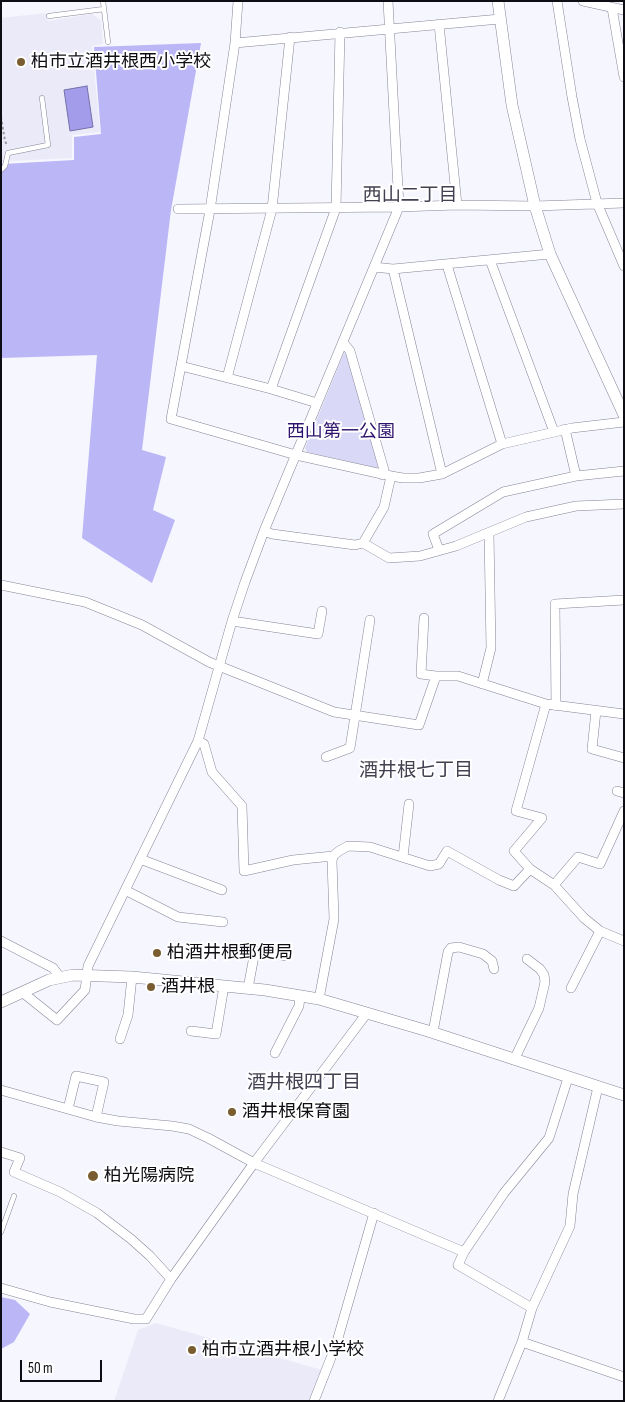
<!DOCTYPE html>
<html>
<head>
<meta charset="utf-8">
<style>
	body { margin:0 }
	#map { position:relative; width:625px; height:1402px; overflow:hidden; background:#f6f6fe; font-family:"Sofia Sans Condensed",sans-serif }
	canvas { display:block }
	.frame { position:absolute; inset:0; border:2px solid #0d0d13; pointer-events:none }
	.scale { position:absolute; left:20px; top:1360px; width:82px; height:22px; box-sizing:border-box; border:2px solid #0d0d13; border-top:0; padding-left:6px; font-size:15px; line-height:18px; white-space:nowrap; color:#0d0d13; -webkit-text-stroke:4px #fff; paint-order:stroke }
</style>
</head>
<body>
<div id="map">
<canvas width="625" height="1402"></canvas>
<div class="frame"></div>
<div class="scale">50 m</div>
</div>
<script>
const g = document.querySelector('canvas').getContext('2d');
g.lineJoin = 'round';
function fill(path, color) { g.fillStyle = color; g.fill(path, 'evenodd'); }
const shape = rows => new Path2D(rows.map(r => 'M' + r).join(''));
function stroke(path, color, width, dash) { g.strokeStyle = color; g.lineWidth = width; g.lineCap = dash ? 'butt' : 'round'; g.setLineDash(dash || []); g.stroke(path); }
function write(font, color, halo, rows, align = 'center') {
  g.font = font + ' "Sofia Sans Condensed","Noto Sans JP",sans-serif'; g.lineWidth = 4; g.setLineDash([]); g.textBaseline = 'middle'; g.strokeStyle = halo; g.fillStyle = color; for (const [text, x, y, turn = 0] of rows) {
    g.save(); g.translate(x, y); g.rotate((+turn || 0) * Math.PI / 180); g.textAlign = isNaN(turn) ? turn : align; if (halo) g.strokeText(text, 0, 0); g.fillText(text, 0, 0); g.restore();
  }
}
fill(shape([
	[46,13,48,21,92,14,101,20,103,44,92,46,100,132,72,135,72,158,8,161,1,168,1,18],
	[156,1323,322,1370,310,1401,114,1401,138,1330]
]), '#eaeaf9');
fill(shape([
	[344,353,347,354,378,466,377,468,307,452,305,448]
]), '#d9d8f6');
fill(shape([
	[201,43,171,210,142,450,166,457,153,510,175,520,152,583,82,538,97,355,1,358,1,166,3,164,74,160,74,137,101,134,94,47],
	[1,1297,15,1300,30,1314,14,1342,1,1349]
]), '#bbb6f6');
const water = shape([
	[87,86,93,127,70,131,64,90,87,86]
]);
fill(water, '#a39cea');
stroke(water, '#7671aa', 1);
const service = shape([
	[103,1,108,42],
	[49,16,104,9],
	[1,170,5,166,8,153,48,145,42,98],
	[1,1232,14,1196]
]);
const minor = shape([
	[238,1,235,43,210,210,171,419,296,455,391,476,403,478,419,478,442,474,502,444,572,428,624,422],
	[557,1,572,97,580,139,597,203,624,266],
	[583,1,624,10],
	[612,8,624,77],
	[439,24,457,205],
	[235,43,500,19],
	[178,209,399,207,388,1],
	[490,260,554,432],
	[447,265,502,444],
	[374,267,393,269,550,254],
	[393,269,442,474],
	[343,342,350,351,384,470,383,475],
	[181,366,271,389,317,403],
	[227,378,272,209,290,37],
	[271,389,336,208,340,32],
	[565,429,576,476,624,471],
	[264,531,272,534,355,545,363,543,389,558,420,556,456,546,526,517,576,506,624,504],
	[363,543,384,507,391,476],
	[439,550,433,534,503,492,576,476],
	[1,585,85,602,142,625,209,662,334,712,419,725,436,676,458,676,546,704,624,714],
	[424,618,421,674,436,676],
	[232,621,318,634,322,611],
	[482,684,491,648,489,533],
	[546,704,516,811,542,818,514,851,530,869,554,885,584,918,600,931,624,941],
	[556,706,555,604,624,600],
	[596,711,592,749,624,758],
	[198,741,204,744,212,772,242,806,244,871,293,860,333,856],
	[326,757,350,748,370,620],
	[617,791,624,793],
	[403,857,409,804],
	[140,859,222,890],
	[554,885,578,857,600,864,624,811],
	[125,890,178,917,223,922],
	[1,941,53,968,60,977],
	[248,988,255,951,287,956],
	[571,988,600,931],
	[22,992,57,1020,85,990,88,966,198,741,232,621,245,582,264,531,399,207,457,205,535,206,624,203],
	[319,999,334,919,332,861,333,856,339,851,348,846,370,847,430,866,439,864,447,851,499,880,514,886,530,869],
	[191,1031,216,1034,224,986],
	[433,1032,448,952,451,948,459,947,483,954,492,961,494,969],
	[120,1039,128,1015,132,977],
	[275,1053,299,1006,300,996],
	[514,1060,539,1008,545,982,544,975,540,969,527,959],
	[1,1090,96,1117,118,1121,172,1126,189,1129,208,1138,254,1163,464,1252],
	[68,1109,76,1076,104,1082,96,1117],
	[1,1152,20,1158,14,1172,60,1192,97,1213,131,1239,150,1256,171,1279],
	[1,1288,50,1302,134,1319,146,1319,171,1279,254,1163,367,1013],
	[532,1308,570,1226,573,1194,598,1087],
	[522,1342,624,1377],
	[314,1401,336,1345,374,1213],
	[498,1401,522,1342,532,1308,458,1265,464,1252,504,1193,549,1138,568,1078]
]);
const tertiary = shape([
	[498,1,512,105,535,206,550,254,624,415],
	[1,1002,49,980,73,975,132,977,265,990,319,999,428,1031,624,1095]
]);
stroke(service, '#858497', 5.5);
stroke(minor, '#858497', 10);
stroke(tertiary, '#858497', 12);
stroke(shape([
	[1,117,5,141,7,145]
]), '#96969d', 2, [2.5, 2.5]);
stroke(service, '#fff', 4.5);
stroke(minor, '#fff', 9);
stroke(tertiary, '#fff', 11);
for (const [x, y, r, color] of [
	[21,62,5,"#795d30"],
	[157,953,5,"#795d30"],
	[151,987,5,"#795d30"],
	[232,1112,5,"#795d30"],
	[93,1176,6,"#795d30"],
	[192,1350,5,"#795d30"]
]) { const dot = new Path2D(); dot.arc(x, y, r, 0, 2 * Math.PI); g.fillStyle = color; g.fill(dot); stroke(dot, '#fff', 2); }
write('18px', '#0d0d13', '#fff', [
	["柏市立酒井根西小学校",31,62],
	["柏酒井根郵便局",167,953],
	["酒井根",161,987],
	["酒井根保育園",242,1112],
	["柏光陽病院",104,1176],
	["柏市立酒井根小学校",202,1350]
], 'left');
write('18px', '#2e146e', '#fff', [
	["西山第一公園",341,432]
]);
write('19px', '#424151', '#fff', [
	["西山二丁目",410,196],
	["酒井根七丁目",416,771],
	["酒井根四丁目",304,1083]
]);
</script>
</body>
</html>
